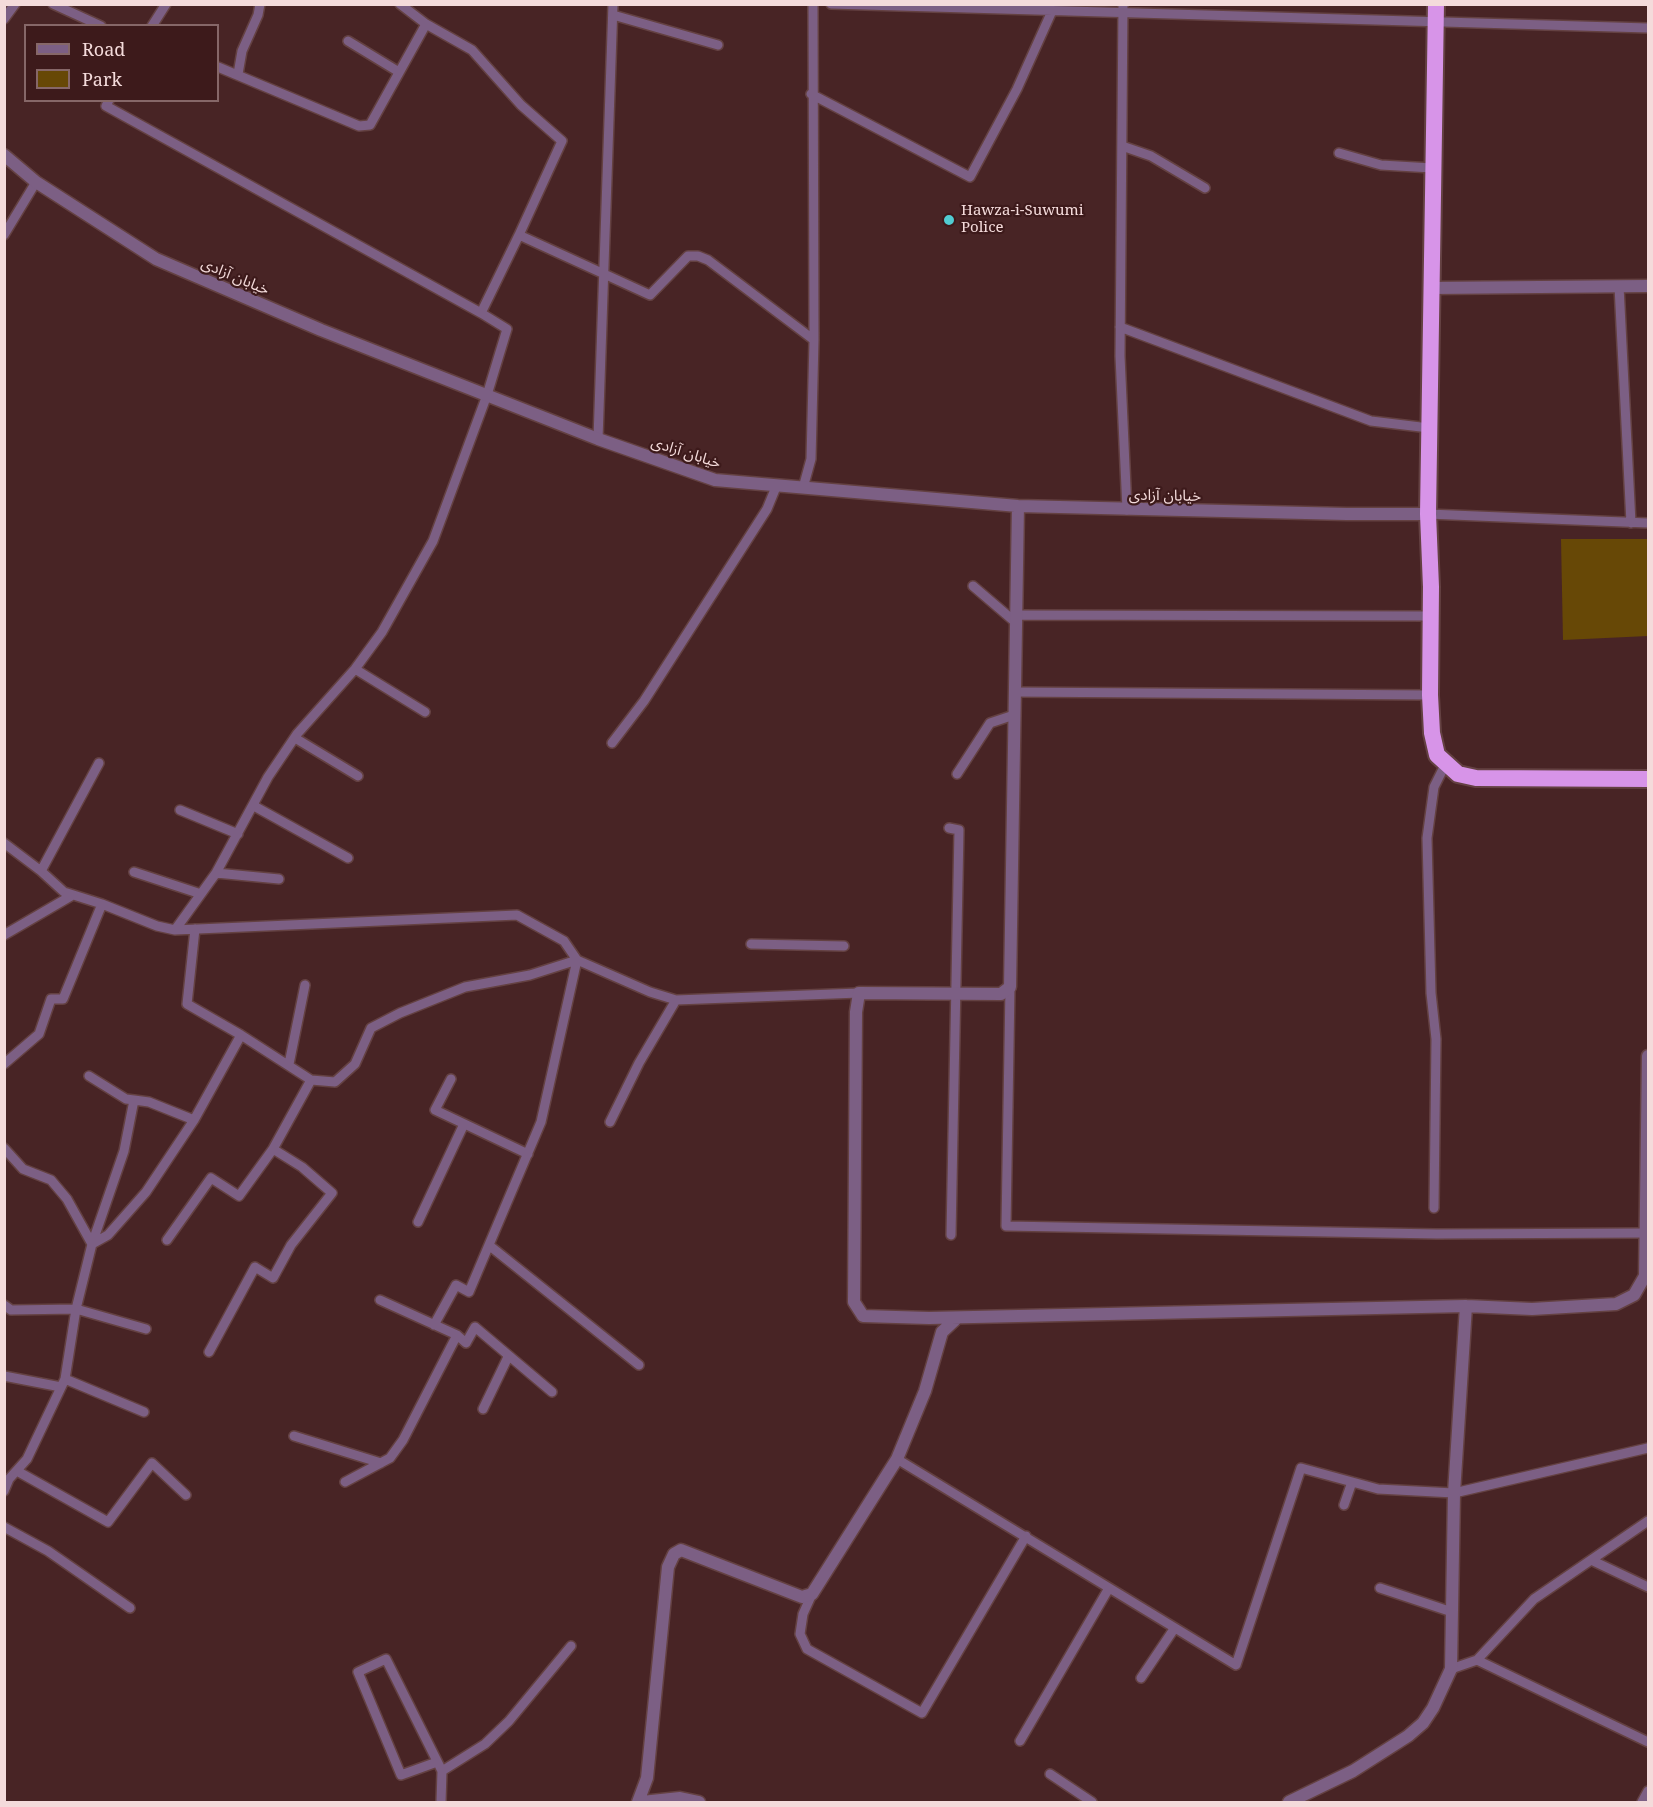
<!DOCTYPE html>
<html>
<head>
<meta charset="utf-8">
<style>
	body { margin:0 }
	#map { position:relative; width:1653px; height:1807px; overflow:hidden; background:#482425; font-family:"Noto Serif",serif }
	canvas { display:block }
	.frame { position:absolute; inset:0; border:6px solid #f4dbdb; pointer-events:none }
	.legend { position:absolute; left:24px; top:24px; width:195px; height:78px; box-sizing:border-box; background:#3d1a1b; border:2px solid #866768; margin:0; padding:8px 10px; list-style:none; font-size:18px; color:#f4dbdb }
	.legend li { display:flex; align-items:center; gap:12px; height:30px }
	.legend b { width:30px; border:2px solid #866768 }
</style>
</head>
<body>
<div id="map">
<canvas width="1653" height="1807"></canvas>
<div class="frame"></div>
<ul class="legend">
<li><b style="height:8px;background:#7c5f84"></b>Road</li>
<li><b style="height:16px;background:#674806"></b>Park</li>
</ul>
</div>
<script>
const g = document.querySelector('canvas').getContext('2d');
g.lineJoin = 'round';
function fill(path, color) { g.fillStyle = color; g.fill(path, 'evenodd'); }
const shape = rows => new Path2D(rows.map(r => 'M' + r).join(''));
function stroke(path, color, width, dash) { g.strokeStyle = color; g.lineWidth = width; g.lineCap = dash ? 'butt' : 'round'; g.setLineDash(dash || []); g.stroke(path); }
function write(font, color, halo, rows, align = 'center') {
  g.font = font + ' "Noto Serif","Noto Sans Arabic",serif'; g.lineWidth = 4.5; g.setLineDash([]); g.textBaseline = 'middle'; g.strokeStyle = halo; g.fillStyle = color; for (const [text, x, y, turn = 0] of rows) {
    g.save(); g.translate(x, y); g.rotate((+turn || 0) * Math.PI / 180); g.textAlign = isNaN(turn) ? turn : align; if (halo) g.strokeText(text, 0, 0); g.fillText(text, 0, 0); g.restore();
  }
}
fill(shape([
	[1561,539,1648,539,1648,636,1563,640]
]), '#674806');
const minor = shape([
	[53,4,101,26],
	[400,4,426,24,472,50,521,105,562,141,519,235],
	[831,4,1648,28],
	[1123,4,1120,356,1127,510],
	[613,15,718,45],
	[4,19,15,4],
	[152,26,166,4],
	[348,41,399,72],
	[218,67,359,126,370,125,426,24],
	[238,74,242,51,258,15,260,4],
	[811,94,970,177,1017,89,1052,11],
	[109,100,106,106,481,313],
	[1122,146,1151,156,1205,188],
	[1339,153,1381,165,1432,168],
	[4,235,36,182],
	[1619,286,1631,523],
	[1120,327,1371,421,1429,428],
	[598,439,613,4],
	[803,488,811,459,814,340,813,4],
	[1428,514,1648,523],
	[973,586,1014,621],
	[1014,615,1431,616],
	[355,669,425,712],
	[1014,692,1430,695],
	[295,738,358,776],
	[612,743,644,701,767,509,776,487],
	[957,774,990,723,1014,715],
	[254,806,348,858],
	[180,810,238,834],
	[949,828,959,830,951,1235],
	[4,843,41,871,64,892,102,904,157,926,175,930,517,915,564,941,577,960,650,992,676,1000,859,993],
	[41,871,99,763],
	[134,872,201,894],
	[216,873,279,879],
	[195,929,187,1004,241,1035],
	[175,930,216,873,268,777,297,734,355,669,382,632,433,541,487,395,507,329,481,313,519,235,650,295,688,256,698,256,708,260,814,340],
	[4,935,71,896],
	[751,944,844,946],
	[1010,987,1006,1226,1437,1234,1645,1233],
	[4,1064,39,1034,51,999,63,999,102,904],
	[289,1064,305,985],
	[89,1076,126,1099,134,1100],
	[451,1079,435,1110,528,1154],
	[610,1122,639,1063,676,1000],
	[4,1148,23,1169,51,1180,67,1199,92,1244,108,1235,146,1192,194,1120,241,1035,311,1080],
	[1434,1208,1436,1039,1431,993,1427,838,1434,787,1445,765],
	[418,1222,464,1124],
	[167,1240,211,1178,239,1196,273,1149],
	[490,1246,639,1365],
	[380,1300,457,1335,466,1343,475,1327,552,1392],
	[4,1305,11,1310,76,1309,65,1379,27,1459,9,1479,4,1491],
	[434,1325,456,1285,469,1292,541,1122,577,960],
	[146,1329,76,1309,92,1244,124,1151,134,1100,149,1102,194,1120],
	[209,1352,255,1267,273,1278,291,1245,332,1193,302,1167,273,1149,311,1080,335,1082,355,1064,371,1028,400,1013,465,987,530,975,577,960],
	[4,1376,61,1387],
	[65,1379,144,1412],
	[483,1409,508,1357],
	[294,1436,381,1463],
	[897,1459,1236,1665,1301,1468,1378,1489,1454,1493,1648,1448],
	[17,1471,108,1522,152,1463,186,1495],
	[345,1482,390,1458,403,1440,457,1335],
	[1344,1505,1352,1482],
	[4,1527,48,1551,130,1608],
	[1591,1560,1648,1587],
	[1380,1588,1452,1612],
	[812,1594,803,1614,800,1634,807,1649,922,1713,1026,1536],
	[1477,1660,1648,1742],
	[1451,1669,1477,1660,1534,1599,1648,1521],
	[1141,1678,1174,1629],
	[1020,1741,1109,1588],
	[437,1762,401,1775,358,1672,386,1659,442,1771],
	[1050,1774,1092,1802],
	[441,1802,442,1771,485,1744,509,1721,571,1646],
	[1642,1802,1648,1791]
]);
const tertiary = shape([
	[4,155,36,182,156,259,321,330,598,439,715,480,1018,506,1347,514,1428,514],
	[1431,288,1648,286],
	[1018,506,1010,987,1001,994,859,993,856,1012,854,1302,863,1316,929,1318,1466,1306,1532,1309,1616,1304,1634,1295,1645,1276,1648,1056],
	[638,1802,647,1778,668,1567,674,1554,681,1550,802,1597,812,1594,897,1459,925,1391,942,1332,957,1318],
	[642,1802,680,1798,699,1802],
	[1289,1802,1353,1771,1408,1736,1423,1723,1433,1708,1451,1669,1454,1493,1466,1306]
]);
const trunk = shape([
	[1436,4,1428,514,1431,587,1430,695,1432,733,1437,755,1458,774,1476,778,1648,779]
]);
stroke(minor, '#644142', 12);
stroke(tertiary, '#644142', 15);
stroke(trunk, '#644142', 20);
stroke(minor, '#7c5f84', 9);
stroke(tertiary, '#7c5f84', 12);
stroke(trunk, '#d794e8', 16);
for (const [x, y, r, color] of [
	[949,220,6,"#51ccd2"]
]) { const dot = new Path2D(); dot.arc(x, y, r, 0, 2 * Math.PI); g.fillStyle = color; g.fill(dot); stroke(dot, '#3d1a1b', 2); }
write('15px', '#f4dbdb', '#3d1a1b', [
	["Hawza-i-Suwumi",961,211],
	["Police",961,228]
], 'left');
write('15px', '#f4dbdb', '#3d1a1b', [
	["خیابان آزادی",235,277,23],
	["خیابان آزادی",686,453,18],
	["خیابان آزادی",1165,496,1]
]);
</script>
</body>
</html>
